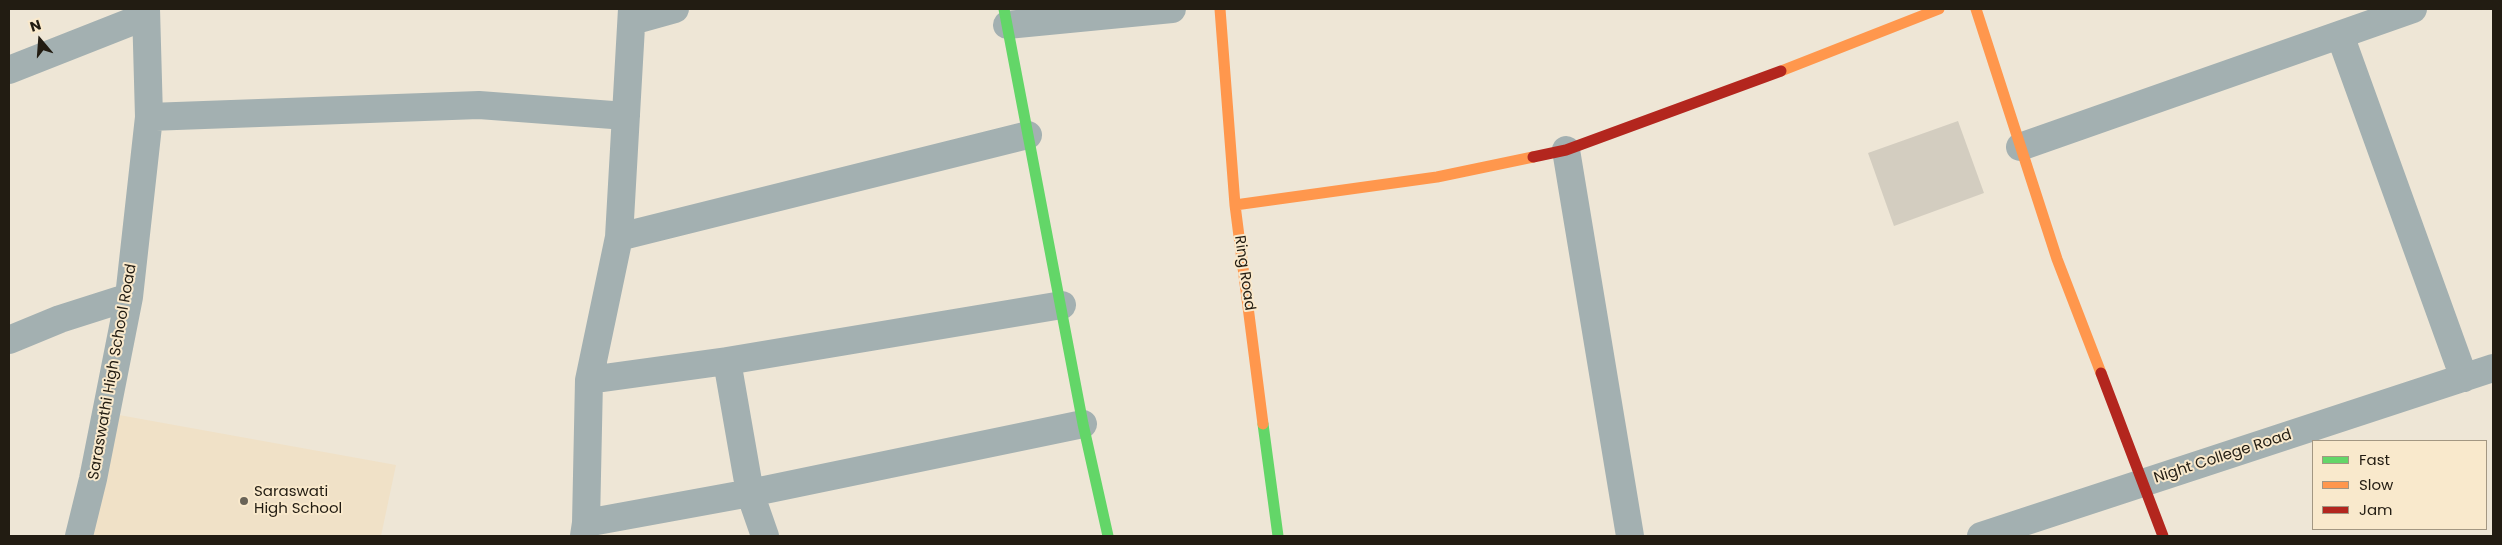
<!DOCTYPE html>
<html>
<head>
<meta charset="utf-8">
<style>
	body { margin:0 }
	#map { position:relative; width:2502px; height:545px; overflow:hidden; background:#eee6d6; font-family:Poppins,sans-serif }
	canvas { display:block }
	.frame { position:absolute; inset:0; border:10px solid #221c12; pointer-events:none }
	.legend { position:absolute; left:2312px; top:440px; width:175px; height:90px; box-sizing:border-box; background:#f9e9cc; border:1px solid #a39782; margin:0; padding:6px 9px; list-style:none; font-size:15px; color:#221c12 }
	.legend li { display:flex; align-items:center; gap:10px; height:25px }
	.legend b { width:25px; border:1px solid #a39782 }
	.north { position:absolute; left:15px; top:15px; width:50px; height:50px; -webkit-text-stroke:4px #f9e9cc; paint-order:stroke; rotate:342deg; font-size:14px; font-weight:700; line-height:20px; text-align:center; color:#221c12 }
	.north::after { content:''; display:block; margin:auto; width:18px; height:22px; background:#221c12; clip-path:polygon(50% 0,100% 100%,50% 72%,0 100%) }
</style>
</head>
<body>
<div id="map">
<canvas width="2502" height="545"></canvas>
<div class="frame"></div>
<ul class="legend">
<li><b style="height:6px;background:#63d668"></b>Fast</li>
<li><b style="height:6px;background:#ff974d"></b>Slow</li>
<li><b style="height:6px;background:#b3261e"></b>Jam</li>
</ul>
<div class="north">N</div>
</div>
<script>
const g = document.querySelector('canvas').getContext('2d');
g.lineJoin = 'round';
function fill(path, color) { g.fillStyle = color; g.fill(path, 'evenodd'); }
const shape = rows => new Path2D(rows.map(r => 'M' + r).join(''));
function stroke(path, color, width, dash) { g.strokeStyle = color; g.lineWidth = width; g.lineCap = dash ? 'butt' : 'round'; g.setLineDash(dash || []); g.stroke(path); }
function write(font, color, halo, rows, align = 'center') {
  g.font = font + ' Poppins,sans-serif'; g.lineWidth = 4; g.setLineDash([]); g.textBaseline = 'middle'; g.strokeStyle = halo; g.fillStyle = color; for (const [text, x, y, turn = 0] of rows) {
    g.save(); g.translate(x, y); g.rotate((+turn || 0) * Math.PI / 180); g.textAlign = isNaN(turn) ? turn : align; if (halo) g.strokeText(text, 0, 0); g.fillText(text, 0, 0); g.restore();
  }
}
fill(shape([
	[119,415,396,465,381,536,91,536]
]), '#f0e1c7');
fill(shape([
	[1958,121,1984,193,1894,226,1868,153]
]), '#d3cdc0');
stroke(shape([
	[632,21,675,9],
	[1007,25,1172,9],
	[2340,35,2464,378],
	[9,70,146,16],
	[149,117,479,105,626,116],
	[2020,147,2413,9],
	[1566,150,1630,536],
	[619,237,1028,135],
	[9,340,60,319,129,297],
	[727,361,750,493,765,536],
	[589,380,727,361,1062,305],
	[586,523,750,493,1083,424],
	[79,536,93,479,129,297,149,117,146,9],
	[584,536,586,523,589,380,619,237,632,9],
	[1981,536,2493,368]
]), '#a3b0b1', 28);
stroke(shape([
	[1004,9,1083,424,1108,536],
	[1263,424,1278,536]
]), '#63d668', 11);
stroke(shape([
	[1220,9,1235,205,1263,424],
	[1976,9,2057,259,2101,373],
	[1781,71,1939,9],
	[1235,205,1437,177,1533,157]
]), '#ff974d', 11);
stroke(shape([
	[1533,157,1566,150,1781,71],
	[2101,373,2163,536]
]), '#b3261e', 11);
for (const [x, y, r, color] of [
	[244,501,5,"#696357"]
]) { const dot = new Path2D(); dot.arc(x, y, r, 0, 2 * Math.PI); g.fillStyle = color; g.fill(dot); stroke(dot, '#f9e9cc', 2); }
write('15px', '#221c12', '#f9e9cc', [
	["Ring Road",1244,273,82],
	["Saraswathi High School Road",113,372,-80],
	["Night College Road",2223,457,-18]
]);
write('15px', '#221c12', '#f9e9cc', [
	["Saraswati",254,492],
	["High School",254,509]
], 'left');
</script>
</body>
</html>
